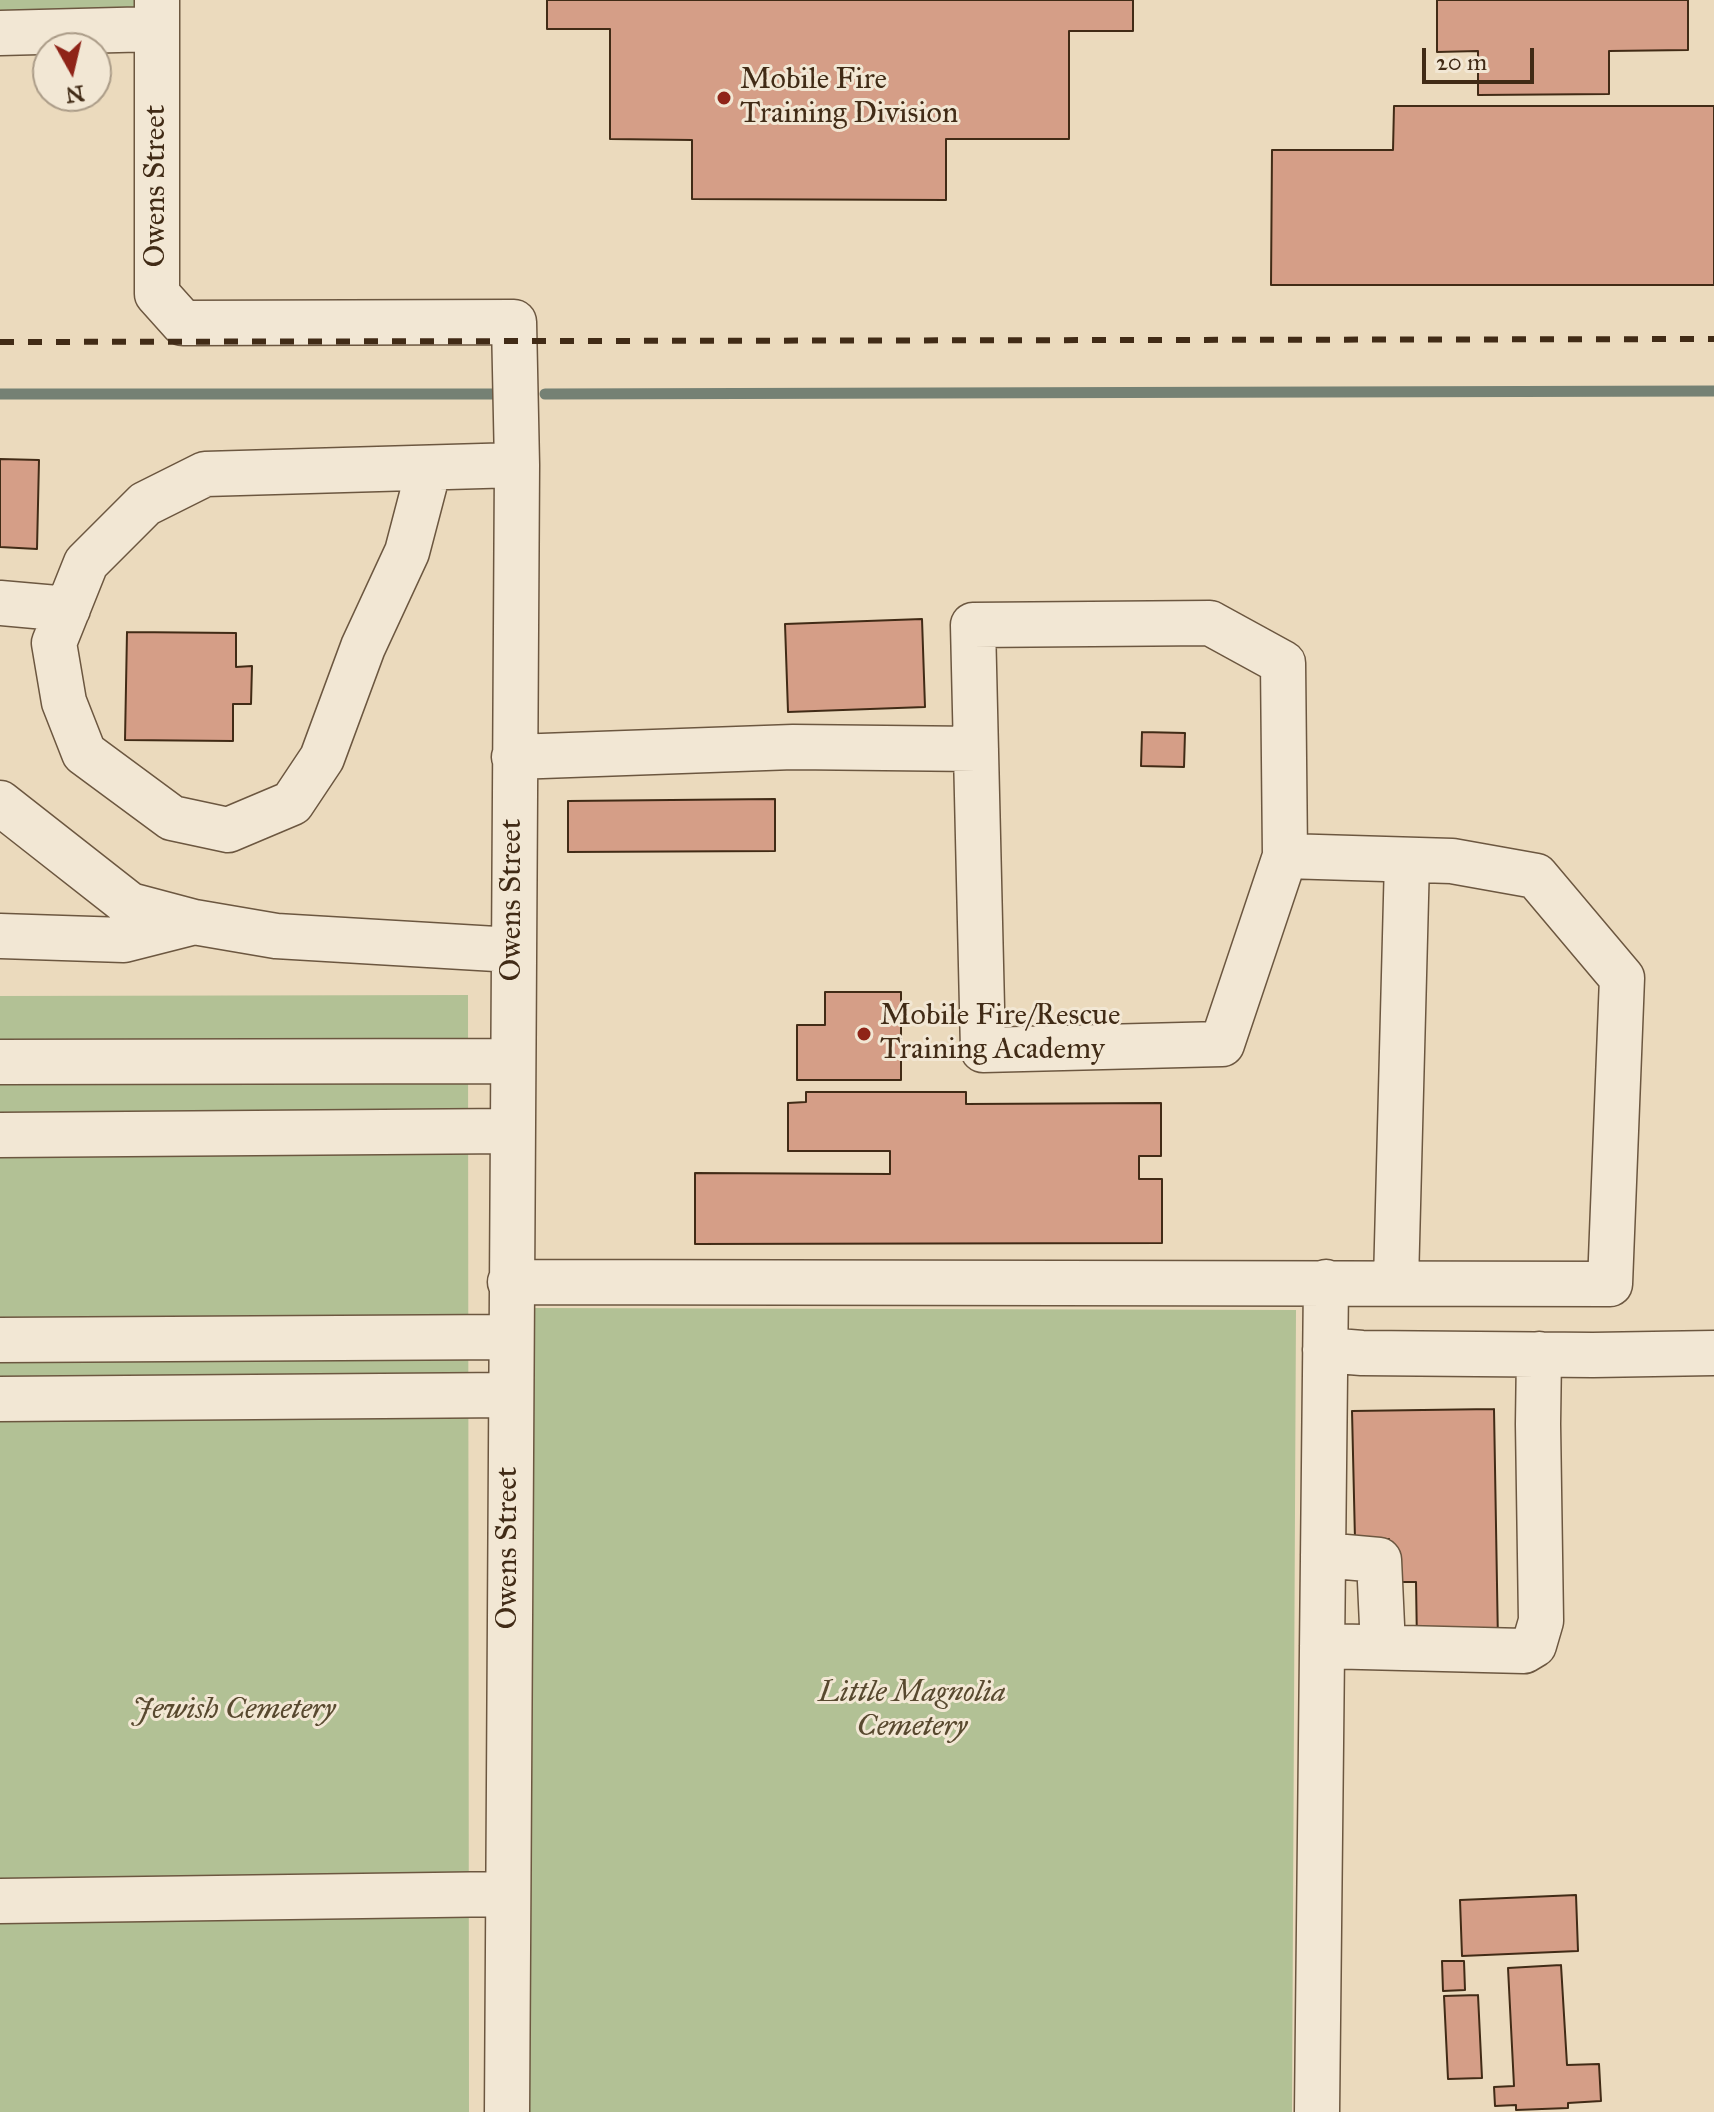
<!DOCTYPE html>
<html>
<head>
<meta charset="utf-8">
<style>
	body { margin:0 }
	#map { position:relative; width:1714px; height:2112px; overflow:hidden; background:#ebdabd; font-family:"IM FELL Great Primer",serif }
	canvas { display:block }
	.north { position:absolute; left:32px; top:32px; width:80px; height:80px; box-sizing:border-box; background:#f2e7d4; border:2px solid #ab9c88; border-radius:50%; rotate:172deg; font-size:22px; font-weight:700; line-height:32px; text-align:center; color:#412b16 }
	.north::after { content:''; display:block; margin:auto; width:28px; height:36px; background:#8f2418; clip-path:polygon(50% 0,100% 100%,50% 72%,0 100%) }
	.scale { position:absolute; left:1422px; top:48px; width:112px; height:36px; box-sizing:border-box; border:4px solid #412b16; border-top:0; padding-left:10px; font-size:24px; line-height:28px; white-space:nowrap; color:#412b16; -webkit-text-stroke:6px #f2e7d4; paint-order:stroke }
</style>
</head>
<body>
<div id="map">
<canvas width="1714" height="2112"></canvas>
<div class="north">N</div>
<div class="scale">20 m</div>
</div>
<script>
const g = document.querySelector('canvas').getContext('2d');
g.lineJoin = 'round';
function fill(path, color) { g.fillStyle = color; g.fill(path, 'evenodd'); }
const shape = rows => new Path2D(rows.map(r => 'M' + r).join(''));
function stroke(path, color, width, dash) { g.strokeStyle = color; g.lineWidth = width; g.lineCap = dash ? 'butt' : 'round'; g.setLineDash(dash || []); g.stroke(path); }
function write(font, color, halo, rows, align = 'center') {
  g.font = font + ' "IM FELL Great Primer",serif'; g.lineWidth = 6; g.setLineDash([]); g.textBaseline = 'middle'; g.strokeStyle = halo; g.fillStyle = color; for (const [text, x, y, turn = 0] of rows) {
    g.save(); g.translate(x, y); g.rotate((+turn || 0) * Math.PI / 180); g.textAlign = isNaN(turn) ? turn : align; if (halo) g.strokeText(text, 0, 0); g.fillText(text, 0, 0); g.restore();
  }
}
fill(shape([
	[0,0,137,0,137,8,0,13],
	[468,995,469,2112,0,2112,0,996],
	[533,1308,1296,1310,1292,2112,529,2112]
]), '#b2c195');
stroke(shape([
	[0,394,493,394],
	[545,394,1714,391]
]), '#758174', 11);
const building = shape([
	[547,0,1133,0,1133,31,1069,31,1069,139,946,139,946,200,692,199,692,140,610,139,610,29,547,29,547,0],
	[1437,0,1688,0,1688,50,1609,51,1609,94,1478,95,1478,51,1437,52,1437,0],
	[1394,106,1714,106,1714,285,1271,285,1272,150,1393,150,1394,106],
	[0,459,39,460,37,549,0,547,0,459],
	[922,619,925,707,788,712,785,624,922,619],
	[127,632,236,633,236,667,252,666,251,704,233,704,233,741,125,740,127,632],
	[1142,732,1185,733,1184,767,1141,766,1142,732],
	[775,799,775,851,568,852,568,801,775,799],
	[825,992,901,992,901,1080,797,1080,797,1025,825,1025,825,992],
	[806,1092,966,1092,966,1104,1161,1103,1161,1156,1139,1156,1139,1179,1162,1179,1162,1243,695,1244,695,1173,890,1174,890,1151,788,1151,788,1103,806,1102,806,1092],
	[1494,1409,1498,1643,1417,1644,1416,1582,1390,1582,1389,1539,1355,1540,1352,1411,1494,1409],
	[1576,1895,1578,1951,1462,1956,1460,1900,1576,1895],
	[1442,1961,1464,1961,1465,1990,1443,1991,1442,1961],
	[1561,1965,1567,2065,1599,2064,1601,2101,1568,2103,1568,2108,1516,2110,1516,2105,1495,2106,1494,2087,1514,2086,1508,1968,1561,1965],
	[1478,1995,1482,2078,1448,2079,1444,1996,1478,1995]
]);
fill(building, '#d59e87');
stroke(building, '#412b16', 2);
const minor = shape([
	[157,0,157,294,183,323,514,322,517,465,507,2112],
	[0,33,157,29],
	[429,468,407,552,363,647,322,758,292,803,228,830,172,818,84,753,64,702,54,643,86,563,145,504,205,474,517,465],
	[0,603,68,609],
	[1210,623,1283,663,1285,856,1222,1044,983,1050,973,625,1210,623],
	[514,757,793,747,976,749],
	[0,803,130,905,194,922,276,936,513,950],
	[0,936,124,940,191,923],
	[0,1062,512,1061],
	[0,1135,511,1131],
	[510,1282,1610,1284,1622,978,1536,876,1452,861,1285,856],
	[1396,1282,1407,860],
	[0,1340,510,1337],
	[1325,1350,1362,1353,1593,1355,1714,1353],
	[0,1399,510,1395],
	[1323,1555,1379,1560,1383,1647],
	[1322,1646,1524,1651,1534,1645,1541,1621,1538,1424,1539,1354],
	[0,1901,507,1894],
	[1317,2112,1326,1282]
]);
stroke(minor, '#6c5740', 47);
stroke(minor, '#f2e7d4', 44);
stroke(shape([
	[0,342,1714,339]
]), '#412b16', 6, [14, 14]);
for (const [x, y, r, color] of [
	[724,98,8,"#8f2418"],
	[864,1034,8,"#8f2418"]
]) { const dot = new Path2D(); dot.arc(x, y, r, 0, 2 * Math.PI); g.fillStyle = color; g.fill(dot); stroke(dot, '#f2e7d4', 3); }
write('30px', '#412b16', '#f2e7d4', [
	["Mobile Fire",740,81],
	["Training Division",740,115],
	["Mobile Fire/Rescue",880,1017],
	["Training Academy",880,1051]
], 'left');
write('30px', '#412b16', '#f2e7d4', [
	["Owens Street",157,186,-90],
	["Owens Street",513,900,-90],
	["Owens Street",509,1548,-90]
]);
write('italic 30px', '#58492f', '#f2e7d4', [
	["Little Magnolia",912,1694],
	["Cemetery",912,1728],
	["Jewish Cemetery",234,1711]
]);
</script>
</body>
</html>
